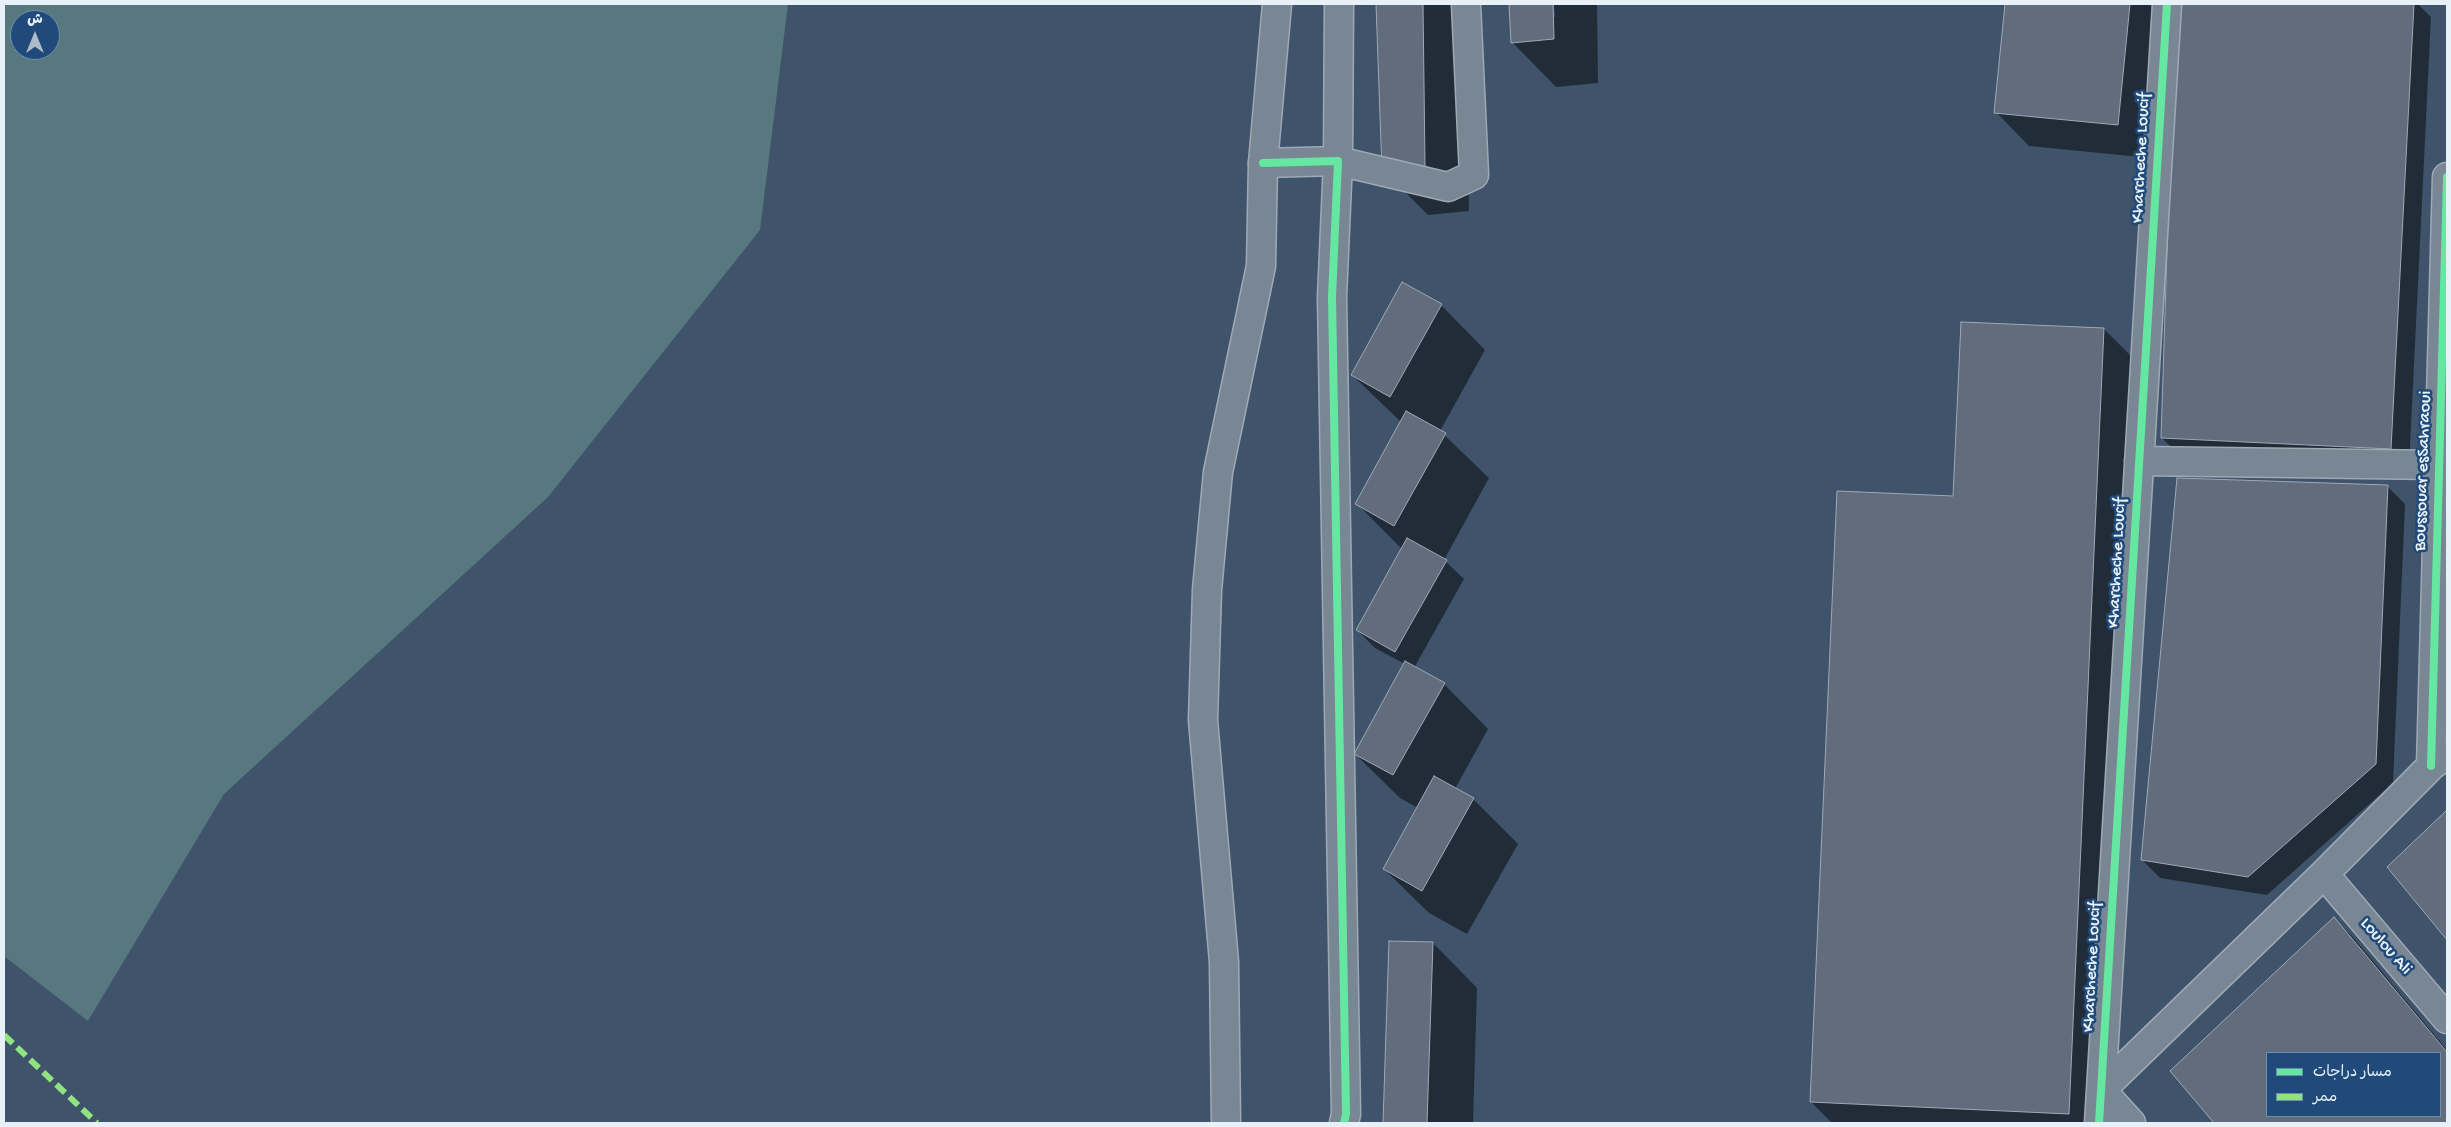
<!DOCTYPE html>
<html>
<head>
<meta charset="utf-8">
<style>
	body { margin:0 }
	#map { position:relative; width:2451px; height:1127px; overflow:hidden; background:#3f536b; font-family:"Gochi Hand","Playpen Sans Arabic",sans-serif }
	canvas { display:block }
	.frame { position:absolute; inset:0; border:5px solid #e8f1f8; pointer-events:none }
	.legend { position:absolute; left:2266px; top:1052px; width:175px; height:65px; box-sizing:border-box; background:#1f4a7a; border:1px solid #6f8dac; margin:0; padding:6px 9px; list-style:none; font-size:15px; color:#e8f1f8 }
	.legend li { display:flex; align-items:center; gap:10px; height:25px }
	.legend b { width:25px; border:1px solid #6f8dac }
	.north { position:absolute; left:10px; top:10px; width:50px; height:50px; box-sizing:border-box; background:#1f4a7a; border:1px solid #6f8dac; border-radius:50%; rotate:0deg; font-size:14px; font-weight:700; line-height:20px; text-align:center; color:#e8f1f8 }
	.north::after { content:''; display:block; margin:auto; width:18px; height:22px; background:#adbac7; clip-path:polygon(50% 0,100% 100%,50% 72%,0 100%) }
</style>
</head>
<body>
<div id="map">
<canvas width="2451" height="1127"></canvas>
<div class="frame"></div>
<ul class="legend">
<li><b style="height:6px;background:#66e7a1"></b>مسار دراجات</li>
<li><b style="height:6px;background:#91e382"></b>ممر</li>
</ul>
<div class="north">ش</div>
</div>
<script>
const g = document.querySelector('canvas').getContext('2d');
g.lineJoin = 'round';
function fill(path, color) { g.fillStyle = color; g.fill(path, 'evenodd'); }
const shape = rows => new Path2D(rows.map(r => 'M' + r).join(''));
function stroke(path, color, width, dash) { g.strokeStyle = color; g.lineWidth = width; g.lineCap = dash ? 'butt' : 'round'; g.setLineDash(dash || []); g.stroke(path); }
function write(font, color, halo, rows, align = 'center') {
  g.font = font + ' "Gochi Hand",sans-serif'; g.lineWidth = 5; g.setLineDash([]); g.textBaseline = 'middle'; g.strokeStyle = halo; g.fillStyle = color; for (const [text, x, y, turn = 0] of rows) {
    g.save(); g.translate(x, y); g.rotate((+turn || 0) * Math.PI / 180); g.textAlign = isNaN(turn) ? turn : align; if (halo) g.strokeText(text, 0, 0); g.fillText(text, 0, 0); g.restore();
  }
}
fill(shape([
	[4,4,788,4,760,230,548,497,224,794,88,1021,4,956],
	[20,20,50,20,50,50,20,50]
]), '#587880');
fill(shape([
	[1377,4,1466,4,1469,211,1428,215,1383,170],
	[1510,4,1552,4,1552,17,1555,17,1554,4,1597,4,1598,83,1556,87,1512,42],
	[2007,4,2166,4,2151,158,2029,146,1996,112],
	[2176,4,2418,4,2431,17,2409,467,2180,456,2162,438],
	[1441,305,1485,350,1440,431,1489,478,1444,560,1464,579,1414,668,1444,684,1488,729,1455,789,1473,799,1518,844,1467,934,1429,913,1384,869,1418,808,1400,798,1355,754,1405,664,1375,648,1357,630,1402,549,1356,503,1401,422,1352,375],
	[2104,329,2137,362,2103,1123,1832,1123,1811,1102,1954,498],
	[2387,486,2405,504,2393,783,2267,895,2160,878,2142,860],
	[2447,812,2447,938,2389,867],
	[2334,918,2352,936,2447,1050,2447,1123,2216,1123,2172,1071],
	[2267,1053,2440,1053,2440,1116,2267,1116],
	[1390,942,1433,943,1477,988,1473,1123,1384,1123]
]), '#0007');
const building = shape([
	[1376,4,1423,4,1425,166,1382,171,1376,4],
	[1509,4,1553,4,1554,39,1511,43,1509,4],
	[2005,4,2130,4,2118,125,1994,113,2005,4],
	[2175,4,2414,4,2391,449,2161,438,2175,4],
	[1402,282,1442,304,1390,397,1351,375,1402,282],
	[1961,322,2104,328,2069,1114,1810,1102,1837,491,1953,496,1961,322],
	[1406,411,1446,433,1394,526,1355,504,1406,411],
	[2177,478,2388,485,2376,764,2248,877,2141,860,2177,478],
	[1407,538,1447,560,1395,652,1356,630,1407,538],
	[1405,661,1445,683,1393,775,1354,754,1405,661],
	[1434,776,1474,798,1422,891,1383,869,1434,776],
	[2447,810,2447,940,2387,867,2447,810],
	[2334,917,2447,1052,2447,1123,2214,1123,2170,1071,2334,917],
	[2267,1053,2440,1053,2440,1116,2267,1116,2267,1053],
	[1389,941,1433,942,1427,1123,1383,1123,1389,941]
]);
fill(building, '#616c7c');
stroke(building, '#9fa9b6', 1);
const minor = shape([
	[1339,4,1338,161,1448,187,1474,175,1466,4],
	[1263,163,1338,161,1332,297,1346,1114,1344,1123],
	[2139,461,2440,465],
	[2431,766,2447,177],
	[2324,874,2447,1019],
	[2099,1123,2167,4],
	[2131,1123,2101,1090,2324,874,2431,766,2446,755]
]);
const secondary = shape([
	[1226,1123,1224,962,1203,720,1207,590,1218,472,1261,266,1263,163,1277,4]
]);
stroke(minor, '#9fa9b6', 31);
stroke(secondary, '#9fa9b6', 31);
stroke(minor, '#798694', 28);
stroke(secondary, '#798694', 28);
stroke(shape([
	[4,1035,97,1123]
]), '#91e382', 6, [12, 6]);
stroke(shape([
	[1263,163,1338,161,1332,297,1346,1114,1344,1123],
	[2431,766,2447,177],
	[2099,1123,2167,4]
]), '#66e7a1', 8);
write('18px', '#e8f1f8', '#1f4a7a', [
	["Kharcheche Loucif",2142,158,-87],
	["Boussouar esSahraoui",2424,471,-88],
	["Kharcheche Loucif",2118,563,-87],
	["Loulou Ali",2385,947,49],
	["Kharcheche Loucif",2093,967,-87]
]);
</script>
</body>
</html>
